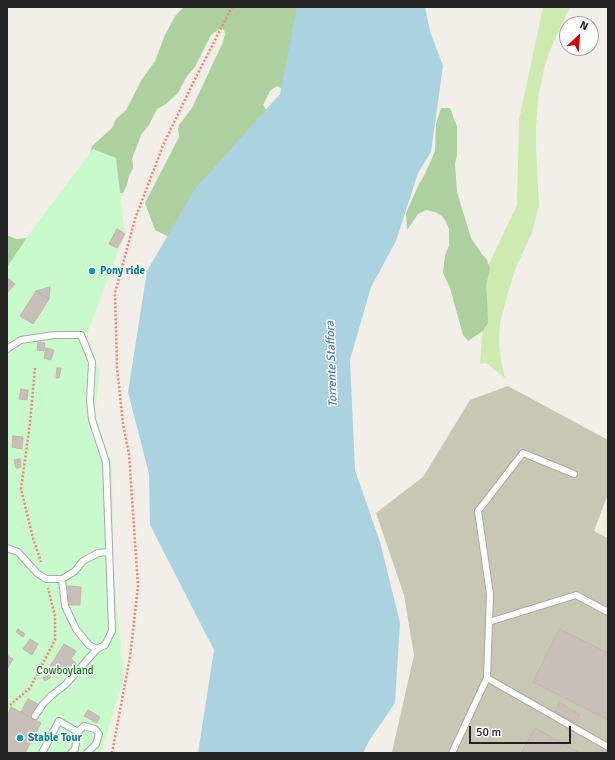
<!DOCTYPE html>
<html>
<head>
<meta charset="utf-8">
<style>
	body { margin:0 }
	#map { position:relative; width:615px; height:760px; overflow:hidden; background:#f2efe9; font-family:Signika,sans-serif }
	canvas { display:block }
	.frame { position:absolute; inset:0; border:8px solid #222; pointer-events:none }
	.north { position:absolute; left:559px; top:16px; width:40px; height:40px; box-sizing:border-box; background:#fff; border:1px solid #a7a7a7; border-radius:50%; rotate:26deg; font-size:11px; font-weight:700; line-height:16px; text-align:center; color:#222 }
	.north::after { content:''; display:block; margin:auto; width:14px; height:18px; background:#d40000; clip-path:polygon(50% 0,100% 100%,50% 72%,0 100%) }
	.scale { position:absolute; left:469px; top:726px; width:102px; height:18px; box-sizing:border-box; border:2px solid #222; border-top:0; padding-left:5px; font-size:12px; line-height:14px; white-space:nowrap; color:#222; -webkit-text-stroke:3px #fff; paint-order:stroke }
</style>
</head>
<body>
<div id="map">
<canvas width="615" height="760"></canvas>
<div class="frame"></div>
<div class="north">N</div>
<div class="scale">50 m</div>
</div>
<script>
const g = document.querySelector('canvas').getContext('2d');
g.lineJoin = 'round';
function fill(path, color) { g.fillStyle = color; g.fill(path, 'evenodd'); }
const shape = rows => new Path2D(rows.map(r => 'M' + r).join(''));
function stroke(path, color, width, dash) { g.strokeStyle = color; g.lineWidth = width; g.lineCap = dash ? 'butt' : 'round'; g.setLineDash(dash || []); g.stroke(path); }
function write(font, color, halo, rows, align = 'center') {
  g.font = font + ' Signika,sans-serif'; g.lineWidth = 3; g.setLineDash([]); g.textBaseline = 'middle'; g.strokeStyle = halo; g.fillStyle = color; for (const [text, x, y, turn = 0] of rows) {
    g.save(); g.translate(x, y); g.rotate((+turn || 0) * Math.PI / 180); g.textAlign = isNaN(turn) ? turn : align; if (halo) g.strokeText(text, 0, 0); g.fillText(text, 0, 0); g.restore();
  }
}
fill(shape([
	[508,386,608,440,608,494,594,531,608,538,608,753,394,753,392,752,414,655,404,595,376,513,423,477,470,400]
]), '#c7c7b4');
fill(shape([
	[608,504,608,536,598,532]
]), '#eef0d5');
fill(shape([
	[543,7,570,7,554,41,547,59,544,69,538,98,536,127,536,146,539,205,532,233,516,267,507,296,500,324,499,342,501,361,505,378,486,363,480,364,487,268,517,205,519,120]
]), '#cdebb0');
fill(shape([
	[184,7,344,7,291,94,277,86,270,91,263,105,268,112,169,237,155,230,145,203,179,137,178,129,179,125,192,108,223,42,225,34,224,30,221,28,211,35,195,67,187,76,178,93,166,104,157,109,149,125,141,135,140,138,132,159,133,163,133,168,129,176,127,185,123,193,110,195,7,270,7,235,16,239,27,238,90,154,92,146,112,128,116,119,126,110,142,79,155,61,165,35,175,16],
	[441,108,450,108,457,126,457,155,455,164,457,192,471,238,481,253,487,260,490,269,486,286,487,296,488,323,483,331,468,341,463,335,450,288,443,273,445,255,449,246,449,229,446,222,442,216,435,212,426,210,418,214,407,230,406,213,419,184,424,176,435,151,436,124]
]), '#add19e');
fill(shape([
	[93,149,116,158,125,234,87,334,100,372,95,414,112,464,113,563,124,677,101,753,7,753,7,267,32,230]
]), '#c8facc');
fill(shape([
	[297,7,425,7,430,31,443,66,431,152,418,173,396,241,371,287,350,360,355,470,380,542,400,623,395,703,369,741,363,753,198,753,214,650,150,525,149,474,128,392,147,271,195,189,280,94]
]), '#aad3df');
const building = shape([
	[117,229,125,234,117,248,109,244,117,229],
	[9,279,15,284,7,293,7,281,9,279],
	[50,287,49,299,36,291,50,287],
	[36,291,49,299,33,324,20,316,36,291],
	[38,342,45,343,44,351,37,350,38,342],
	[46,348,54,350,51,360,44,358,46,348],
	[57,368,61,368,59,378,56,378,57,368],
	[21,389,28,390,27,400,19,399,21,389],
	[13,436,23,437,22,449,12,447,13,436],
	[20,459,21,467,16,468,14,460,20,459],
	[68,586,81,587,80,605,68,605,68,586],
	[18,629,25,634,23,637,16,632,18,629],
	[559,629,608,653,608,720,533,682,559,629],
	[30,639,38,644,32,655,23,649,30,639],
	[64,644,76,651,71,659,76,663,70,673,60,667,57,673,49,668,64,644],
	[7,655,13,659,7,669,7,655],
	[49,675,51,677,45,681,43,678,49,675],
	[28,699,38,704,31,718,21,712,28,699],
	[560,703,580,715,575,723,555,711,560,703],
	[11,707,41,723,25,753,7,753,7,717,11,707],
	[88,710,100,717,97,723,84,716,88,710],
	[535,728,580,753,521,753,535,728]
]);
fill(building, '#c7bfb8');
stroke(building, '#c4b6ab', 1);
const service = shape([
	[7,349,21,340,54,335,81,335,92,362,90,400,92,420,106,462,112,631,105,645,97,649,89,645,76,629,65,606,62,579],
	[7,548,18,552,37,573,46,579,62,579,75,571,83,561,98,553,109,552],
	[489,622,576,595,608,612],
	[487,678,608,747],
	[35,716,43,704,51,696,66,684,97,649],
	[42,753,59,721,78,732],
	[71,753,75,749,78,732,84,726,95,729,99,734,96,744,87,753],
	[452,753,487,678,490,594,478,511,523,453,574,474]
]);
stroke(service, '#a9a9a9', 8);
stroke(shape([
	[35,368,30,423,21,489,33,538,41,562],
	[10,705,30,688,55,640,55,616,48,588],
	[112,753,130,657,138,586,129,454,123,424,117,368,115,293,135,219,164,143,195,79,232,7]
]), '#fa8072', 2.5, [2, 2]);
stroke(service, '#fff', 6);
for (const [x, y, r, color] of [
	[92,271,4,"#0f9aa8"],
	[20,738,4,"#0f9aa8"]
]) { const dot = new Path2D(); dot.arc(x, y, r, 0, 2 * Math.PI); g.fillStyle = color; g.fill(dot); stroke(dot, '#fff', 1.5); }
write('bold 11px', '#0d838f', '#fff', [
	["Pony ride",100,271],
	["Stable Tour",28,738]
], 'left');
write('11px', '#0c8416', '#fff', [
	["Cowboyland",65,671]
]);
write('italic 12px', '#4a7aab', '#fff', [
	["Torrente Staffora",332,364,-92]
]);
</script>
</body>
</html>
